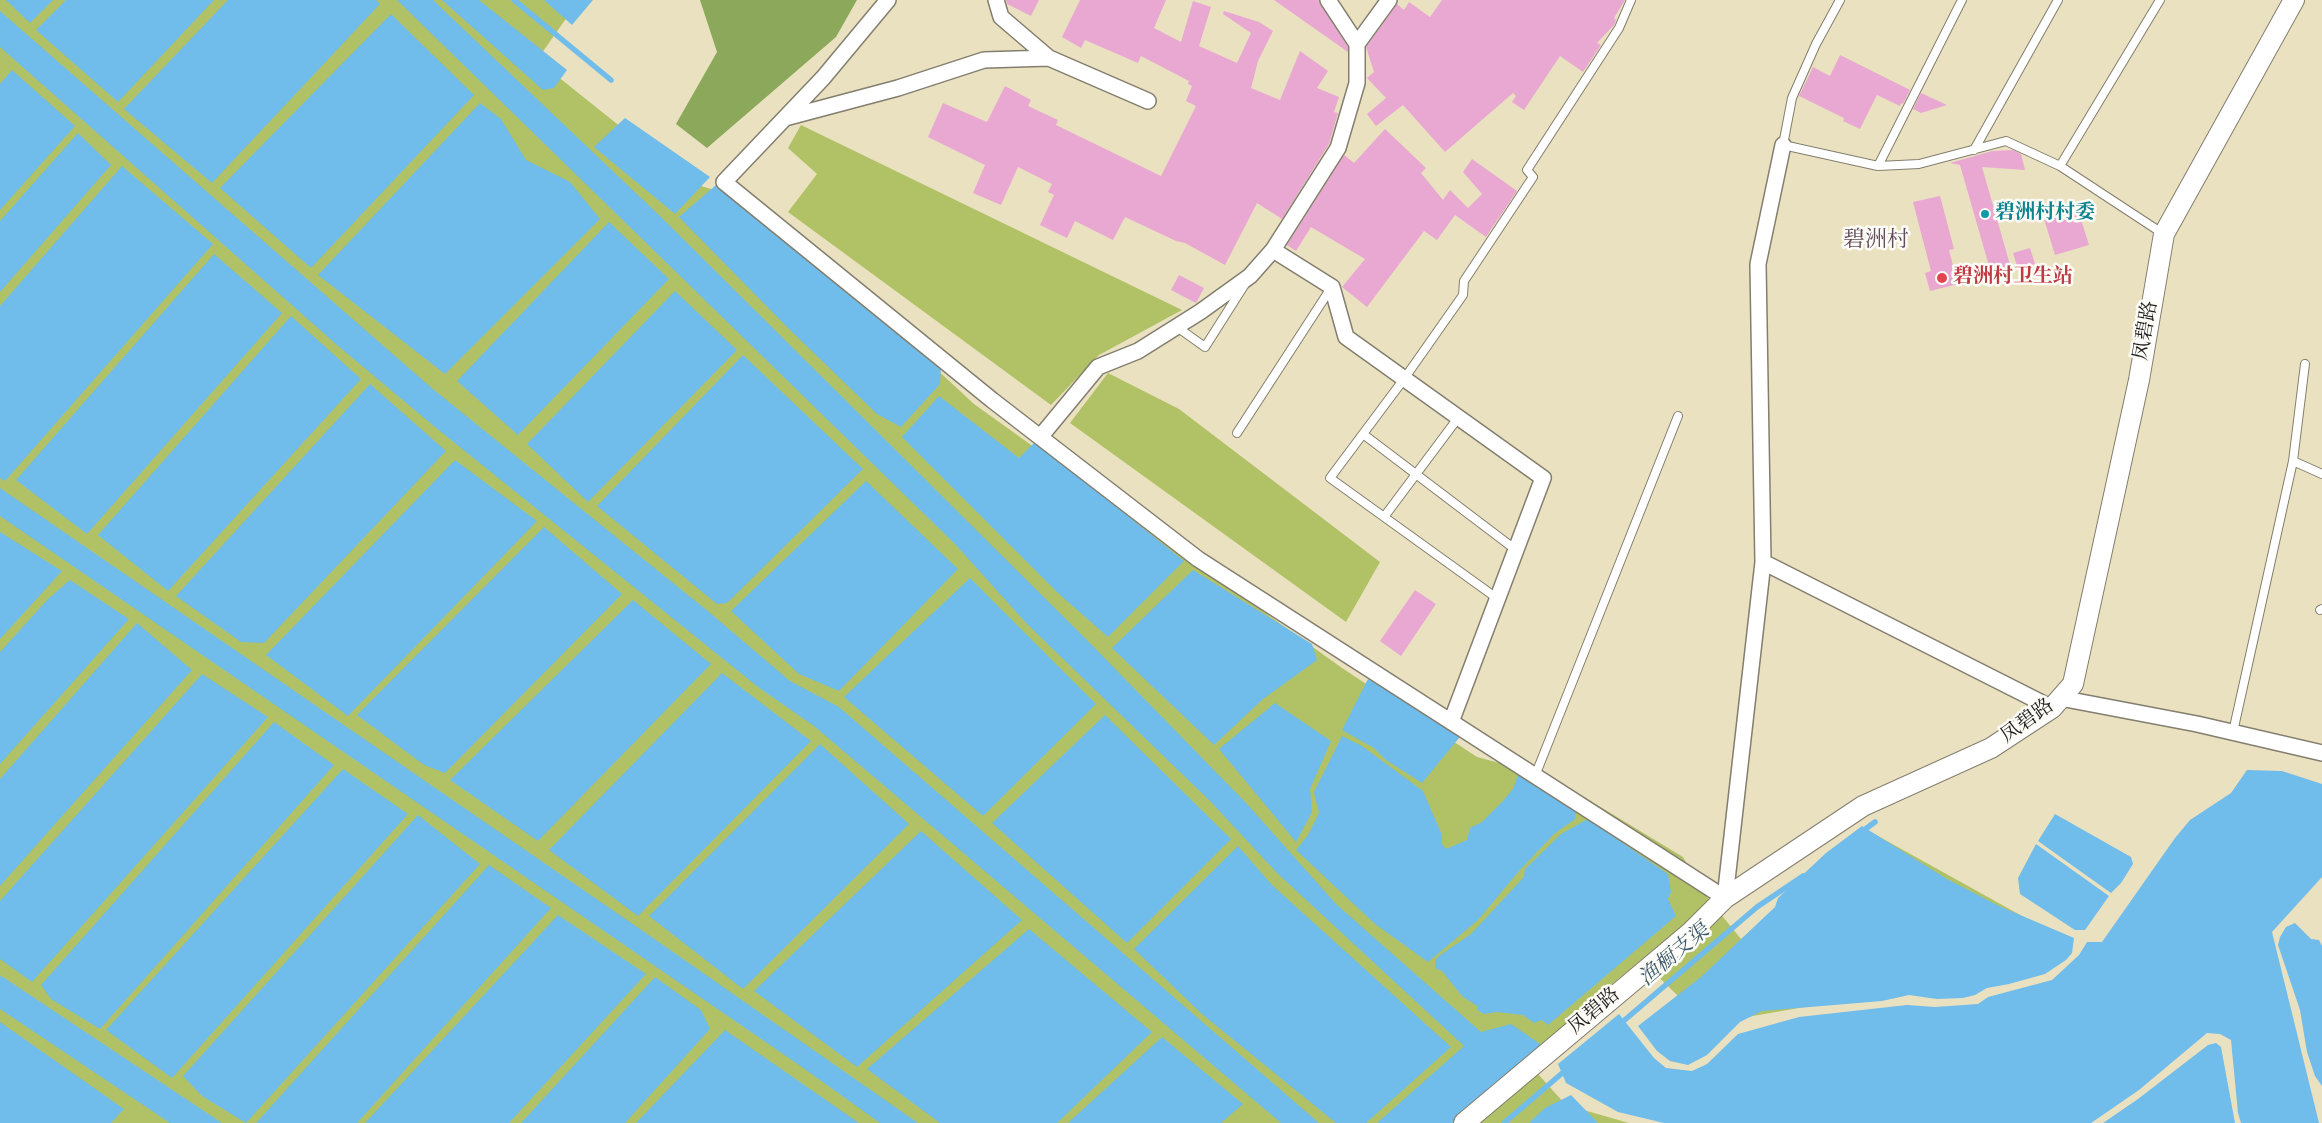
<!DOCTYPE html>
<html>
<head>
<meta charset="utf-8">
<style>
	body { margin:0 }
	canvas { display:block; background:#eae1c0 }
</style>
</head>
<body>
<canvas width="2322" height="1123"></canvas>
<script>
const g = document.querySelector('canvas').getContext('2d');
g.lineJoin = 'round';
function fill(path, color) { g.fillStyle = color; g.fill(path, 'evenodd'); }
const shape = rows => new Path2D(rows.map(r => 'M' + r).join(''));
function stroke(path, color, width, dash) { g.strokeStyle = color; g.lineWidth = width; g.lineCap = dash ? 'butt' : 'round'; g.setLineDash(dash || []); g.stroke(path); }
function write(font, color, halo, rows, align = 'center') {
  g.font = font + ' "IM FELL DW Pica","Noto Serif SC",serif'; g.lineWidth = 5; g.setLineDash([]); g.textBaseline = 'middle'; g.strokeStyle = halo; g.fillStyle = color; for (const [text, x, y, turn = 0] of rows) {
    g.save(); g.translate(x, y); g.rotate((+turn || 0) * Math.PI / 180); g.textAlign = isNaN(turn) ? turn : align; if (halo) g.strokeText(text, 0, 0); g.fillText(text, 0, 0); g.restore();
  }
}
fill(shape([
	[0,0,579,0,537,60,691,183,758,203,974,404,1342,668,1477,757,1551,777,1683,857,1706,896,1741,939,1869,831,2049,931,2022,969,1707,1024,1641,960,1578,1012,1527,1062,1566,1105,1629,1123,0,1123],
	[801,125,1182,310,1099,355,1051,405,788,212,817,174,788,148],
	[1108,373,1179,409,1380,562,1346,622,1070,423]
]), '#b1c266');
fill(shape([
	[700,0,857,0,836,37,707,148,676,124,717,52]
]), '#8ca85b');
fill(shape([
	[6,0,53,0,30,23],
	[66,0,214,0,118,102,36,30],
	[228,0,376,0,380,4,212,183,124,109],
	[397,0,433,0,661,217,1085,638,1248,805,1336,904,1481,1032,1511,1024,1543,1046,1452,1123,1377,1123,1464,1046,1277,873,1211,802,1027,624,955,544],
	[442,0,479,0,567,70,554,88,543,90],
	[544,0,593,0,572,25],
	[0,11,434,390,709,612,790,681,839,707,1319,1123,1281,1123,814,726,758,687,435,427,337,345,0,47],
	[391,14,474,95,311,268,220,188],
	[12,70,75,126,0,210,0,84],
	[480,103,501,119,526,160,570,182,600,219,445,374,318,275],
	[625,118,710,177,675,214,594,147],
	[78,133,111,165,0,292,0,221],
	[122,166,213,244,5,481,0,478,0,306],
	[716,185,941,368,940,384,901,427,877,414,789,329,679,217],
	[609,222,669,279,518,435,457,381],
	[214,254,282,313,87,534,16,480],
	[675,291,737,350,588,502,527,444],
	[291,316,361,379,168,591,98,535],
	[743,355,863,469,727,603,717,604,597,506],
	[370,384,446,451,264,643,241,642,176,596],
	[939,396,1019,458,1035,442,1184,561,1108,637,1059,594,902,437],
	[455,460,537,521,348,716,266,655],
	[866,481,958,569,839,691,799,674,731,611],
	[0,488,653,938,918,1123,880,1123,799,1065,0,516],
	[544,527,622,594,445,773,424,765,357,715],
	[0,532,62,571,0,639],
	[1193,570,1312,644,1317,660,1263,699,1214,745,1112,648],
	[970,578,1096,704,983,816,844,697],
	[70,580,129,619,0,764,0,652,48,599],
	[633,600,711,664,538,841,450,780],
	[137,623,192,670,0,886,0,779],
	[722,673,811,741,638,916,549,850],
	[202,674,268,717,32,982,0,959,0,901],
	[1368,679,1459,733,1459,738,1422,783,1386,760,1374,748,1342,730],
	[1275,703,1331,741,1310,789,1312,812,1296,842,1219,749],
	[1105,715,1231,839,1127,943,992,823],
	[274,722,334,765,100,1029,51,999,41,985],
	[1342,736,1362,746,1423,791,1442,835,1442,844,1446,849,1467,840,1470,828,1482,822,1502,802,1513,789,1518,775,1568,804,1576,813,1575,819,1554,834,1519,871,1478,920,1428,962,1375,924,1296,850,1308,835,1319,813,1314,792],
	[820,744,909,824,743,989,649,916],
	[343,769,408,814,172,1078,106,1030],
	[2247,770,2282,771,2322,784,2322,877,2272,932,2319,1123,2241,1123,2238,1113,2231,1040,2220,1034,2207,1033,2139,1090,2091,1123,1664,1123,1618,1112,1566,1083,1558,1064,1619,1014,1654,1058,1666,1068,1692,1071,1707,1064,1738,1034,1799,1017,1907,1005,1935,1007,1978,1004,1988,997,2052,980,2079,955,2087,942,2102,942,2175,838,2190,820,2231,793],
	[2055,814,2131,857,2133,864,2121,883,2111,893,2038,841],
	[418,815,480,864,246,1123,202,1096,183,1076],
	[1586,820,1592,822,1668,874,1671,892,1668,899,1676,916,1548,1025,1542,1020,1534,1023,1523,1015,1497,1012,1484,1014,1477,1010,1477,1006,1462,996,1442,971,1435,968,1435,961,1439,956,1471,934,1524,877,1525,869,1561,834],
	[1862,826,1947,879,1999,906,2074,938,2072,953,2066,960,2045,974,2009,984,1987,988,1975,995,1963,998,1937,999,1909,995,1882,1001,1762,1011,1740,1022,1707,1055,1688,1065,1670,1061,1657,1051,1638,1026,1701,977,1775,907,1778,898,1826,853],
	[921,831,1022,920,857,1067,754,991],
	[2036,844,2109,896,2085,930,2075,930,2020,894,2018,878],
	[1238,846,1272,885,1451,1047,1366,1123,1336,1123,1202,1014,1134,949],
	[489,865,551,908,357,1123,256,1123],
	[558,915,646,974,509,1123,365,1123],
	[2295,923,2311,939,2319,940,2322,946,2322,1086,2315,1076,2307,1052,2300,1010,2278,945,2280,937,2286,927],
	[1029,929,1152,1032,1057,1123,940,1123,867,1069],
	[0,976,3,977,222,1123,170,1123,0,1009],
	[655,977,701,1010,710,1029,625,1123,521,1123],
	[0,1022,124,1109,111,1123,0,1123],
	[725,1030,859,1123,636,1123],
	[1162,1037,1243,1104,1221,1123,1068,1123],
	[2216,1043,2221,1047,2235,1123,2103,1123,2138,1099,2208,1045],
	[1571,1095,1598,1123,1529,1123,1545,1108]
]), '#70bcea');
stroke(shape([
	[514,0,611,80],
	[1860,833,1875,822],
	[1620,1024,1757,907,1803,876],
	[1504,1123,1567,1069]
]), '#70bcea', 5.5);
fill(shape([
	[1006,0,1039,0,1031,16,1007,4],
	[1080,0,1166,0,1154,28,1181,42,1193,1,1211,7,1199,46,1237,63,1251,33,1223,14,1224,11,1259,22,1273,31,1258,61,1251,88,1280,100,1300,51,1328,71,1317,88,1339,97,1334,112,1338,113,1329,144,1282,219,1257,203,1225,265,1185,243,1176,241,1125,217,1113,240,1075,221,1067,238,1040,225,1054,195,1048,192,1052,184,1018,167,1001,205,973,193,985,165,928,137,943,103,987,122,1005,86,1031,100,1028,106,1058,120,1056,125,1161,176,1196,106,1186,101,1192,86,1188,84,1189,81,1141,56,1138,63,1085,40,1081,48,1062,37],
	[1274,0,1319,0,1348,47,1348,52],
	[1442,0,1625,0,1614,18,1616,20,1614,25,1597,43,1601,45,1583,72,1560,56,1524,110,1512,102,1516,96,1513,93,1445,152,1403,105,1376,126,1367,114,1386,98,1367,78,1374,72,1366,47,1397,4,1404,10,1409,2,1430,17],
	[1840,55,1910,90,1903,104,1901,103,1900,106,1877,95,1860,129,1843,121,1844,118,1799,96,1813,67,1830,76],
	[1921,93,1947,105,1921,113,1913,109],
	[1385,129,1426,168,1421,173,1443,200,1450,190,1468,208,1482,194,1463,172,1472,159,1517,191,1486,237,1455,215,1437,240,1424,231,1367,307,1342,287,1365,259,1311,227,1296,251,1287,245,1344,155,1354,163],
	[2013,150,2021,154,2025,170,1982,167,2011,268,1991,273,1960,165,1950,163,1992,151],
	[1940,196,1954,249,1949,250,1958,284,1930,291,1925,273,1931,271,1913,202],
	[2078,210,2089,245,2055,255,2044,219],
	[2030,248,2035,264,2018,269,2013,253],
	[1179,275,1204,288,1196,303,1171,290],
	[1415,590,1436,604,1401,656,1380,641]
]), '#e8a8d2');
const service = shape([
	[1840,0,1816,44,1792,98,1783,145,1878,166,1919,164,2006,141,2060,166,2162,233],
	[1974,150,2058,0],
	[1878,166,1962,0],
	[2060,166,2160,0],
	[1177,327,1205,347,1245,284],
	[1237,433,1331,288],
	[1363,434,1516,550],
	[2293,461,2322,474],
	[1384,517,1458,418],
	[1498,599,1330,478,1404,379,1463,295,1464,281,1533,177,1527,170,1619,28,1631,0],
	[2320,610,2322,609],
	[2233,732,2293,461,2305,364],
	[1535,776,1678,416]
]);
const minor = shape([
	[888,0,823,78,724,182,992,400,1198,559,1725,898,1763,562,1758,264,1783,145],
	[1357,44,1389,0],
	[1049,58,1148,101],
	[785,118,898,88,984,60,1049,58,1001,17,996,0],
	[1273,250,1338,148,1357,83,1357,44,1328,0],
	[1041,436,1098,367,1138,351,1200,312,1250,276,1273,250,1332,287,1346,337,1543,478,1451,722],
	[1763,562,2052,708],
	[2060,698,2197,724,2322,753]
]);
const secondary = shape([
	[1464,1123,1690,933,1725,898,1863,806,1991,748,2052,708,2073,684,2139,380,2164,234,2294,0]
]);
stroke(service, '#837e6e', 10);
stroke(minor, '#837e6e', 18);
stroke(secondary, '#837e6e', 22);
stroke(service, '#fff', 8);
stroke(minor, '#fff', 15);
stroke(secondary, '#fff', 20);
for (const [x, y, r, color] of [
	[1985,214,5,"#0f9aa8"],
	[1942,278,6,"#e0444e"]
]) { const dot = new Path2D(); dot.arc(x, y, r, 0, 2 * Math.PI); g.fillStyle = color; g.fill(dot); stroke(dot, '#fdfcf7', 2); }
write('bold 20px', '#0d838f', '#fdfcf7', [
	["碧洲村村委",1995,214]
], 'left');
write('bold 20px', '#be3a42', '#fdfcf7', [
	["碧洲村卫生站",1953,278]
], 'left');
write('20px', '#1c1c1c', '#fdfcf7', [
	["凤碧路",2147,331,-80],
	["凤碧路",2028,722,-36],
	["凤碧路",1595,1012,-40]
]);
write('italic 21px', '#3e5c6e', '#fdfcf7', [
	["渔橱支渠",1675,956,-40]
]);
write('22px', '#634d5c', '#fdfcf7', [
	["碧洲村",1876,241]
]);
</script>
</body>
</html>
